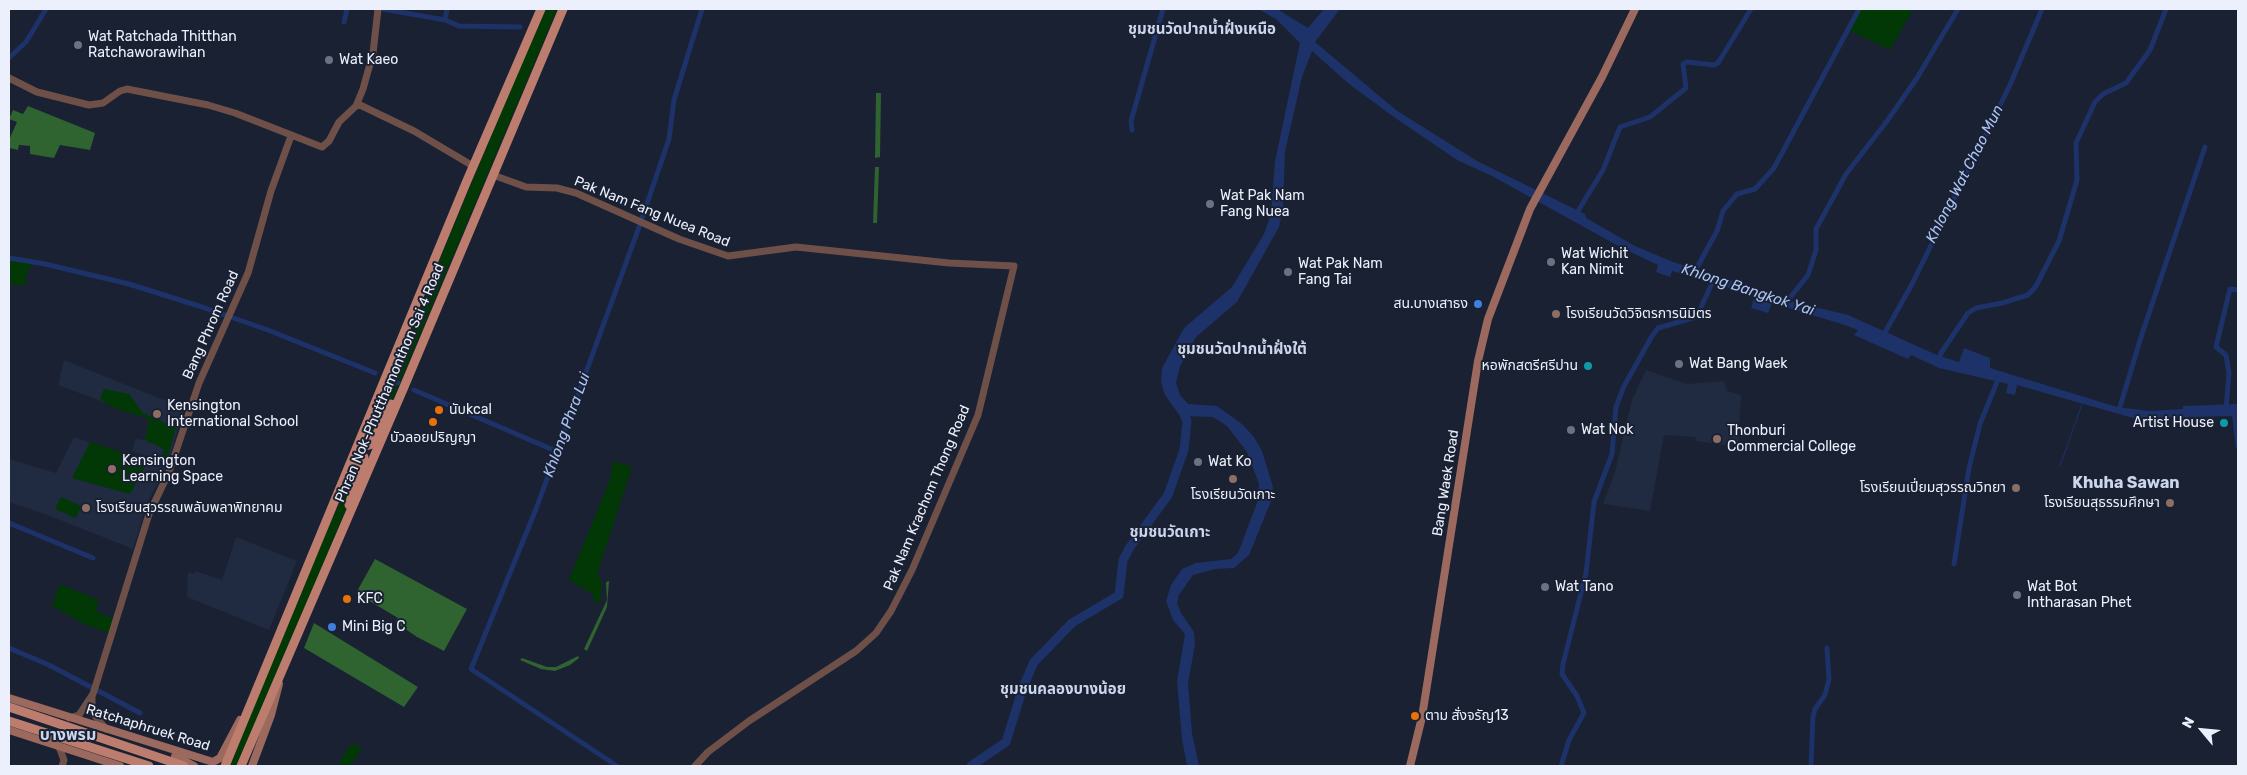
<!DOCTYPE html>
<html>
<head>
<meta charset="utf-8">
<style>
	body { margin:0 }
	#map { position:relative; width:2247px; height:775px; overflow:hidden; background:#1a2132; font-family:Rubik,sans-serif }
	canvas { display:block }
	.frame { position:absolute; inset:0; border:10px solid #ebf0fc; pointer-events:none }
	.north { position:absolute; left:2177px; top:705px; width:50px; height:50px; -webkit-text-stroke:4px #1a2132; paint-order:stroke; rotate:298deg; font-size:14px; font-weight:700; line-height:20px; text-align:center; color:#ebf0fc }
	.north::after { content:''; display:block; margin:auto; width:18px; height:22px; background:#ebf0fc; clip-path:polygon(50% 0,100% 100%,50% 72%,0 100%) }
</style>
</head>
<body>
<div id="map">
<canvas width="2247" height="775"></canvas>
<div class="frame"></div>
<div class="north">N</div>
</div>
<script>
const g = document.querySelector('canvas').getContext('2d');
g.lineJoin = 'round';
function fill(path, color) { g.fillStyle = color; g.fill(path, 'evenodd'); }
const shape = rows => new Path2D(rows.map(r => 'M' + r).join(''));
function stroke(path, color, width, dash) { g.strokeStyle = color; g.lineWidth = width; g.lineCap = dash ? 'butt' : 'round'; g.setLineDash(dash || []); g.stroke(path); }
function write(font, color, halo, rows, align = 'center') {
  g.font = font + ' Rubik,"Noto Sans Thai",sans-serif'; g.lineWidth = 4; g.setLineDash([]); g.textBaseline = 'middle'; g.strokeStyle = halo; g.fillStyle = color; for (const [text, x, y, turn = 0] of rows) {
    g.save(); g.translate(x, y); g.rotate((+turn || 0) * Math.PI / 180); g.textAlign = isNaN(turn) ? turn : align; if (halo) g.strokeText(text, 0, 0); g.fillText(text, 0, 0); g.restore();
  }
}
fill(shape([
	[64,360,184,408,168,463,132,451,136,439,145,440,149,419,58,385],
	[1646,370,1687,384,1724,381,1727,391,1741,395,1738,447,1696,441,1695,437,1664,435,1650,511,1603,504,1615,472,1632,400],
	[74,437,166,468,148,501,133,549,42,513,9,502,9,459,56,473],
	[236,537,297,561,269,630,187,597,188,572,194,574,195,571,222,580]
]), '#202a41');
fill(shape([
	[544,9,557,9,394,396,370,443,368,437,384,394],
	[1860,9,1913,9,1890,50,1849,30],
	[9,260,32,263,26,276,25,286,9,284],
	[104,389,129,394,143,413,176,428,166,462,160,461,164,449,145,440,149,419,112,407,100,399],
	[90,442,148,461,130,494,72,478],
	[613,461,632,467,597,574,602,581,600,604,593,601,594,595,569,580,610,480],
	[357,464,346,509,320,571,236,766,230,766,291,613],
	[61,497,81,506,76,518,55,509],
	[60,584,99,600,96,611,114,619,109,633,86,625,52,606],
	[352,743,362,749,350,766,345,766,339,762]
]), '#013805');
fill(shape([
	[876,93,881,93,880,157,875,158],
	[28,106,95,133,90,150,60,145,54,158,30,154,30,146,19,145,18,150,9,148,9,140,17,122,9,119,13,110,23,114],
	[875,167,879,167,877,223,873,223],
	[375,559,467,609,444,651,417,637,395,622,398,618,356,593],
	[609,581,607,607,587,651,584,649,607,600,606,582],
	[314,623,418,687,404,707,304,648],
	[578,656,579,658,570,665,555,671,541,669,520,660,522,658,547,667,556,667]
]), '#2f632f');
fill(shape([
	[1258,9,1277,9,1308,28,1324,9,1340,9,1315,42,1396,110,1477,161,1585,214,1586,218,1635,246,1673,262,1736,282,1769,296,1848,315,1937,355,1959,362,1964,348,1990,358,1990,368,2117,407,2149,411,2183,409,2183,406,2238,404,2238,416,2133,418,2017,385,2015,395,2006,393,2008,384,1939,368,1911,355,1908,359,1854,335,1858,330,1845,325,1772,303,1768,313,1751,308,1754,298,1721,285,1672,271,1670,277,1656,272,1658,265,1620,247,1492,176,1457,160,1391,115,1349,84,1312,51,1302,77,1285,152,1283,209,1279,227,1237,302,1196,337,1180,366,1176,383,1180,395,1188,404,1217,406,1242,424,1254,437,1262,451,1273,487,1272,499,1249,555,1234,568,1215,569,1193,575,1179,595,1177,603,1181,613,1194,632,1195,645,1188,683,1192,733,1199,766,1187,766,1182,739,1177,681,1185,634,1173,620,1166,601,1171,585,1182,569,1196,563,1231,559,1238,553,1257,503,1259,484,1247,452,1227,426,1213,417,1180,416,1165,395,1161,382,1162,368,1184,328,1232,287,1264,234,1271,214,1275,161,1300,43,1276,19]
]), '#1c3268');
stroke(shape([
	[2060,466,2082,404]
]), '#1c3268', 1);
stroke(shape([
	[383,9,445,20,459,26,520,27],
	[445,20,447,9],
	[344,22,347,9],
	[9,58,26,42,46,9],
	[1132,130,1131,121,1163,9],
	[1575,216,1603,170,1620,127,1650,117,1686,88,1683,64,1687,62,1714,65,1718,63,1751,9],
	[9,258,45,264,129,284,199,306,268,330,375,373],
	[1694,273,1717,231,1723,211,1737,194,1755,189,1774,168,1859,9],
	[1785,304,1808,275,1816,250,1816,229,1846,174,1887,121,1917,78,1958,9],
	[1883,336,1912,284,2010,85,2042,9],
	[1938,361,1941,353,1968,313,1976,308,2002,303,2028,295,2036,286,2059,241,2077,180,2076,143,2095,102,2103,94,2126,83,2150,50,2166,9],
	[391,380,398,383],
	[414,390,558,452],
	[2119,410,2142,334,2205,147],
	[2226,410,2229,373,2226,355,2216,347,2230,289,2238,290],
	[2234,412,2238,446],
	[9,523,93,558],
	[1954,564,1969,468,1980,424,1999,377],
	[9,648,49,665,140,713],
	[617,766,471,669,536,509,638,230,669,139,674,100,702,9],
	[1561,766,1569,740,1584,713,1577,696,1562,674,1563,664,1586,573,1594,502,1612,454,1616,407,1624,386,1652,336,1658,328,1693,318,1698,314,1714,279],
	[1811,766,1813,717,1815,709,1825,695,1829,679,1827,648]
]), '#1c3268', 5);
stroke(shape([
	[971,766,1006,742,1023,687,1034,662,1072,623,1119,595,1123,560,1130,547,1168,495,1184,450,1187,421,1181,408]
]), '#1c3268', 9);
stroke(shape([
	[9,78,37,92,89,105,103,103,120,91,127,89,208,105,235,113,322,147,329,141,339,122,356,106,363,89,373,53,378,9],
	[356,106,360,105,414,131,473,166],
	[493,175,526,187,557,188,576,193,679,239,728,256,796,247,949,263,1014,266,978,415,912,570,891,611,876,633,856,651,749,721,708,752,695,766],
	[92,697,92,712,106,729],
	[69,718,79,715,93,694,149,514,169,472,199,383,248,273,271,191,291,136],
	[59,747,64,760,62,766]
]), '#6f5049', 7);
stroke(shape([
	[9,698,213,762,220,758,240,720],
	[9,730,120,766],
	[175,756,194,766],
	[252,766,271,715,279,684],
	[1410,766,1422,717,1478,361,1488,319,1530,209,1602,77,1635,9]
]), '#9b695e', 8);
stroke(shape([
	[367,434,364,442,366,446,372,444,391,404],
	[349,505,364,457,358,458,352,471],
	[9,707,184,766],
	[9,721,149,766],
	[225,766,466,183,541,9],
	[241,766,404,387,563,9]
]), '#bc7c6e', 9);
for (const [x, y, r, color] of [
	[78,45,5,"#6b7280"],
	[329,60,5,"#6b7280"],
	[1210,204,5,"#6b7280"],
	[1551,262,5,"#6b7280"],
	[1288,272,5,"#6b7280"],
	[1478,304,5,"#3f7fe0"],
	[1556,314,5,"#8d6e63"],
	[1679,364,5,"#6b7280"],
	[1588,366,5,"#0f9aa8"],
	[439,410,5,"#e8710a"],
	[157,414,5,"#8d6e63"],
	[433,422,5,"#e8710a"],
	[2224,423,5,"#0f9aa8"],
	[1571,430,5,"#6b7280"],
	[1717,439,5,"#8d6e63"],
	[1198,462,5,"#6b7280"],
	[112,469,5,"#8d6e63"],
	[1233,479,5,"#8d6e63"],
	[2016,488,5,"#8d6e63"],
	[2170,503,5,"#8d6e63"],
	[86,508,5,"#8d6e63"],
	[1545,587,5,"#6b7280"],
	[2017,595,5,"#6b7280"],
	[347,599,5,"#e8710a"],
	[332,627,5,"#3f7fe0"],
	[1415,716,5,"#e8710a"]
]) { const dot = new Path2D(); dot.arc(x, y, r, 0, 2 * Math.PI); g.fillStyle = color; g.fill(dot); stroke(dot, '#1a2132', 2); }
write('14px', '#ebf0fc', '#1a2132', [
	["Wat Ratchada Thitthan",88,37],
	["Ratchaworawihan",88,53],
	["Wat Kaeo",339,60],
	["Wat Pak Nam",1220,196],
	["Fang Nuea",1220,212],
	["Wat Wichit",1561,254],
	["Kan Nimit",1561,270],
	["Wat Pak Nam",1298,264],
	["Fang Tai",1298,280],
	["สน.บางเสาธง",1468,304,"right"],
	["โรงเรียนวัดวิจิตรการนิมิตร",1566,314],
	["Wat Bang Waek",1689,364],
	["หอพักสตรีศรีปาน",1578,366,"right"],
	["Kensington",167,406],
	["International School",167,422],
	["นับkcal",449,410],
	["Artist House",2214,423,"right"],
	["Wat Nok",1581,430],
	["Thonburi",1727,431],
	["Commercial College",1727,447],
	["บัวลอยปริญญา",433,438,"center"],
	["Kensington",122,461],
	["Learning Space",122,477],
	["Wat Ko",1208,462],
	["โรงเรียนเปี่ยมสุวรรณวิทยา",2006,488,"right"],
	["โรงเรียนวัดเกาะ",1233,495,"center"],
	["โรงเรียนสุธรรมศึกษา",2160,503,"right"],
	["โรงเรียนสุวรรณพลับพลาพิทยาคม",96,508],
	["Wat Tano",1555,587],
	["Wat Bot",2027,587],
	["Intharasan Phet",2027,603],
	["KFC",357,599],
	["Mini Big C",342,627],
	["ตาม สั่งจรัญ13",1425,716]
], 'left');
write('14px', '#ebf0fc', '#1a2132', [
	["Pak Nam Fang Nuea Road",652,212,22],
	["Bang Phrom Road",211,325,-66],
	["Phran Nok-Phutthamonthon Sai 4 Road",390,383,-67],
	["Bang Waek Road",1446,483,-81],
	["Pak Nam Krachom Thong Road",927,498,-67],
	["Ratchaphruek Road",148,728,17]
]);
write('bold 15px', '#cbd6ed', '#1a2132', [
	["ชุมชนวัดปากน้ำฝั่งเหนือ",1202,30],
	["ชุมชนวัดปากน้ำฝั่งใต้",1242,350],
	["ชุมชนวัดเกาะ",1170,533],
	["ชุมชนคลองบางน้อย",1063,690]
]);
write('italic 15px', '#aac2f5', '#1a2132', [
	["Khlong Wat Chao Mun",1965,174,-63],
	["Khlong Bangkok Yai",1748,290,18],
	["Khlong Phra Lui",567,425,-70]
]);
write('bold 16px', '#cbd6ed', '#1a2132', [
	["Khuha Sawan",2126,483],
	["บางพรม",68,735]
]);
</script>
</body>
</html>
